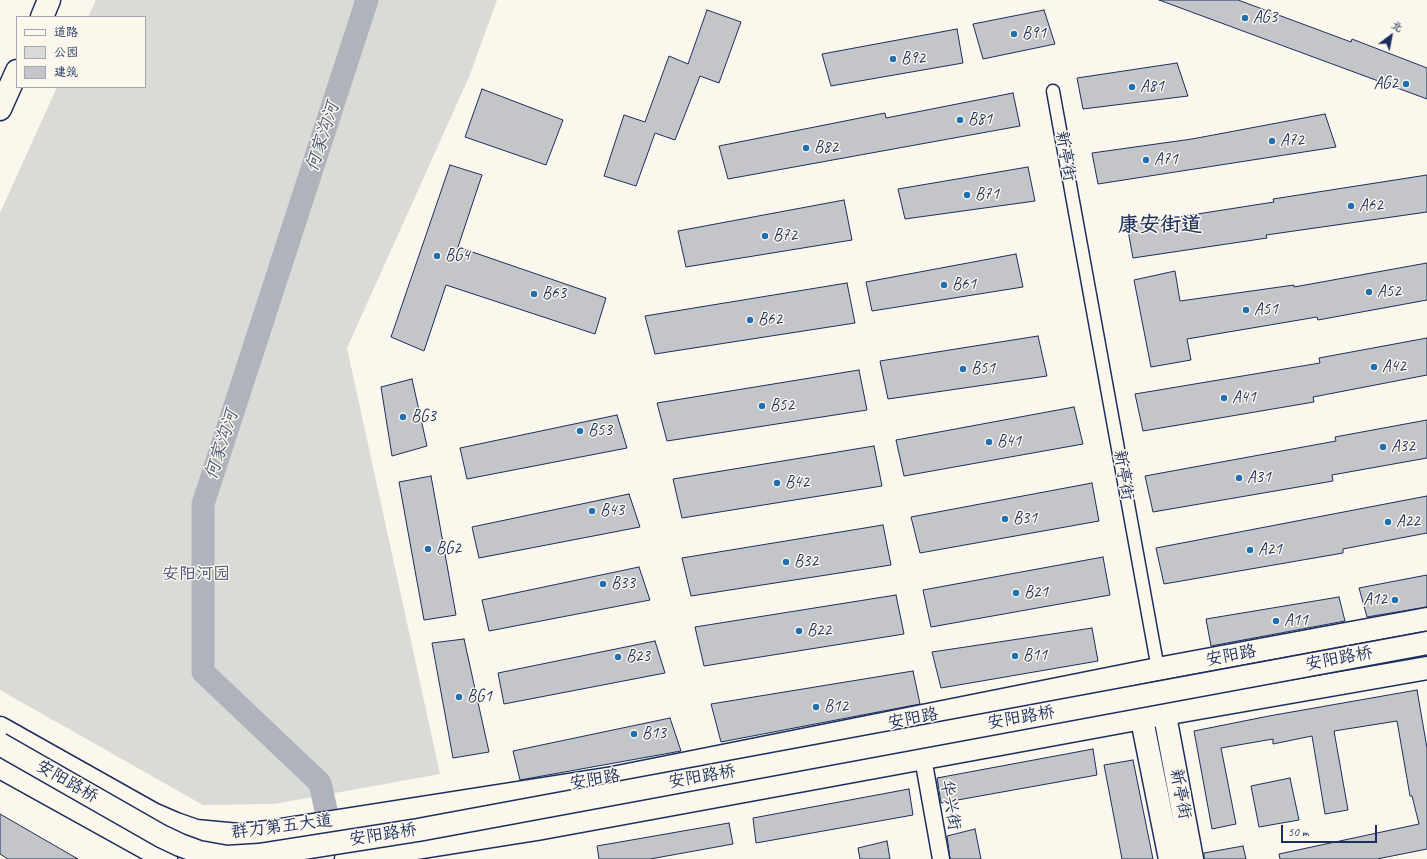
<!DOCTYPE html>
<html>
<head>
<meta charset="utf-8">
<style>
	body { margin:0 }
	#map { position:relative; width:1427px; height:859px; overflow:hidden; background:#fbf7ec; font-family:Caveat,"LXGW WenKai TC",sans-serif }
	canvas { display:block }
	.legend { position:absolute; left:16px; top:16px; width:130px; height:72px; box-sizing:border-box; background:#fbf7ec; border:1px solid #a1a7b3; margin:0; padding:5px 7px; list-style:none; font-size:12px; color:#1b2f5e }
	.legend li { display:flex; align-items:center; gap:8px; height:20px }
	.legend b { width:20px; border:1px solid #a1a7b3 }
	.north { position:absolute; left:1371px; top:16px; width:40px; height:40px; -webkit-text-stroke:3px #fbf7ec; paint-order:stroke; rotate:32deg; font-size:11px; font-weight:700; line-height:16px; text-align:center; color:#1b2f5e }
	.north::after { content:''; display:block; margin:auto; width:14px; height:18px; background:#1b2f5e; clip-path:polygon(50% 0,100% 100%,50% 72%,0 100%) }
	.scale { position:absolute; left:1281px; top:825px; width:96px; height:18px; box-sizing:border-box; border:2px solid #1b2f5e; border-top:0; padding-left:5px; font-size:12px; line-height:14px; white-space:nowrap; color:#1b2f5e; -webkit-text-stroke:3px #fbf7ec; paint-order:stroke }
</style>
</head>
<body>
<div id="map">
<canvas width="1427" height="859"></canvas>
<ul class="legend">
<li><b style="height:5px;background:#fbf7ec"></b>道路</li>
<li><b style="height:11px;background:#dadad7"></b>公园</li>
<li><b style="height:11px;background:#c3c5c9"></b>建筑</li>
</ul>
<div class="north">北</div>
<div class="scale">50 m</div>
</div>
<script>
const g = document.querySelector('canvas').getContext('2d');
g.lineJoin = 'round';
function fill(path, color) { g.fillStyle = color; g.fill(path, 'evenodd'); }
const shape = rows => new Path2D(rows.map(r => 'M' + r).join(''));
function stroke(path, color, width, dash) { g.strokeStyle = color; g.lineWidth = width; g.lineCap = dash ? 'butt' : 'round'; g.setLineDash(dash || []); g.stroke(path); }
function write(font, color, halo, rows, align = 'center') {
  g.font = font + ' Caveat,"LXGW WenKai TC",sans-serif'; g.lineWidth = 3; g.setLineDash([]); g.textBaseline = 'middle'; g.strokeStyle = halo; g.fillStyle = color; for (const [text, x, y, turn = 0] of rows) {
    g.save(); g.translate(x, y); g.rotate((+turn || 0) * Math.PI / 180); g.textAlign = isNaN(turn) ? turn : align; if (halo) g.strokeText(text, 0, 0); g.fillText(text, 0, 0); g.restore();
  }
}
fill(shape([
	[96,0,497,0,469,77,347,348,440,774,274,804,203,805,0,690,0,213,57,87,145,87,145,17,88,17]
]), '#dadad7');
stroke(shape([
	[333,842,320,783,203,672,203,504,367,0]
]), '#afb3bb', 23);
const building = shape([
	[1159,0,1238,0,1351,42,1352,39,1427,68,1427,99,1159,0],
	[707,10,741,22,719,83,700,76,675,140,655,133,636,186,604,176,624,115,645,122,669,56,688,64,707,10],
	[1044,10,1055,44,983,59,973,24,1044,10],
	[957,29,963,63,831,86,822,54,957,29],
	[1177,63,1188,96,1083,109,1077,78,1177,63],
	[482,89,563,120,546,165,465,137,482,89],
	[1013,93,1020,126,728,179,719,146,885,113,886,118,1013,93],
	[1325,114,1336,147,1098,184,1092,153,1192,139,1325,114],
	[450,165,482,175,458,247,606,298,595,334,446,285,424,351,391,337,450,165],
	[1028,167,1035,201,905,219,898,189,1028,167],
	[1427,175,1427,212,1266,235,1267,238,1133,258,1127,225,1274,202,1273,199,1427,175],
	[844,200,852,240,686,267,678,231,844,200],
	[1016,254,1023,287,872,311,866,282,1016,254],
	[1427,263,1427,300,1318,320,1317,317,1187,339,1191,360,1151,367,1134,280,1175,271,1180,301,1294,285,1294,287,1427,263],
	[847,283,855,323,655,354,645,316,847,283],
	[1038,336,1047,376,888,399,880,361,1038,336],
	[1427,338,1427,375,1313,397,1314,402,1143,431,1135,394,1320,363,1319,358,1427,338],
	[859,370,867,410,667,441,657,403,859,370],
	[412,379,427,446,392,456,381,387,412,379],
	[1074,407,1083,444,904,476,896,440,1074,407],
	[617,415,627,448,467,479,460,448,617,415],
	[1427,420,1427,458,1332,475,1333,481,1153,512,1145,476,1336,441,1335,437,1427,420],
	[874,446,882,486,682,518,673,479,874,446],
	[431,476,456,615,424,620,399,482,431,476],
	[1092,483,1099,521,920,553,911,517,1092,483],
	[629,494,640,527,479,558,472,527,629,494],
	[1427,496,1427,533,1343,549,1343,553,1164,584,1156,548,1427,496],
	[883,525,891,565,691,596,682,558,883,525],
	[1103,557,1110,595,931,627,923,590,1103,557],
	[639,567,650,600,489,631,482,600,639,567],
	[1427,575,1427,607,1367,617,1359,588,1427,575],
	[896,595,904,634,704,666,695,627,896,595],
	[1339,597,1345,621,1211,646,1206,619,1339,597],
	[1092,628,1098,661,941,688,932,652,1092,628],
	[464,639,489,752,453,758,432,643,464,639],
	[655,641,665,673,504,704,498,673,655,641],
	[913,671,920,704,721,742,711,704,913,671],
	[1417,690,1427,748,1427,849,1377,859,1280,859,1279,854,1419,824,1412,796,1410,796,1397,721,1334,731,1348,810,1325,814,1312,736,1273,744,1273,739,1221,748,1236,824,1212,829,1194,731,1269,716,1417,690],
	[670,718,681,751,520,780,513,751,670,718],
	[1093,749,1097,775,941,803,937,778,1093,749],
	[1133,760,1153,859,1122,859,1104,765,1133,760],
	[1290,778,1299,820,1259,827,1251,786,1290,778],
	[909,789,913,815,756,843,753,818,909,789],
	[0,814,78,859,8,859,0,854,0,814],
	[729,823,733,844,650,859,599,859,597,846,729,823],
	[975,829,981,859,950,859,947,836,975,829],
	[887,841,890,859,860,859,858,848,887,841],
	[1243,846,1246,859,1204,859,1204,853,1243,846]
]);
fill(building, '#c3c5c9');
stroke(building, '#1b2f5e', 1);
const pedestrian = shape([
	[1053,91,1158,669]
]);
const minor = shape([
	[923,758,941,859]
]);
const secondary = shape([
	[1162,700,1192,859],
	[1139,705,1170,859],
	[0,728,153,814,176,824,196,831,239,835,268,832,613,778,1158,669,1427,619],
	[0,767,166,859],
	[346,859,537,829,1164,714,1427,668]
]);
const primary = shape([
	[42,17,49,0],
	[0,109,17,71]
]);
stroke(pedestrian, '#1b2f5e', 15);
stroke(minor, '#1b2f5e', 19);
stroke(secondary, '#1b2f5e', 25);
stroke(primary, '#1b2f5e', 25);
stroke(pedestrian, '#fbf7ec', 12);
stroke(minor, '#fbf7ec', 16);
stroke(secondary, '#fbf7ec', 22);
stroke(primary, '#fbf7ec', 22);
const secondaryBridge = shape([
	[0,744,161,836,180,845,199,852,227,857,259,855,418,830,1427,643]
]);
stroke(secondaryBridge, '#1b2f5e', 25, []);
stroke(secondaryBridge, '#fbf7ec', 22);
for (const [x, y, r, color] of [
	[1245,18,4,"#1f6fb2"],
	[1014,34,4,"#1f6fb2"],
	[893,59,4,"#1f6fb2"],
	[1406,84,4,"#1f6fb2"],
	[1132,87,4,"#1f6fb2"],
	[960,120,4,"#1f6fb2"],
	[1272,141,4,"#1f6fb2"],
	[806,148,4,"#1f6fb2"],
	[1146,160,4,"#1f6fb2"],
	[967,195,4,"#1f6fb2"],
	[1351,206,4,"#1f6fb2"],
	[765,236,4,"#1f6fb2"],
	[437,256,4,"#1f6fb2"],
	[944,285,4,"#1f6fb2"],
	[1369,292,4,"#1f6fb2"],
	[534,294,4,"#1f6fb2"],
	[1246,310,4,"#1f6fb2"],
	[750,320,4,"#1f6fb2"],
	[1374,367,4,"#1f6fb2"],
	[963,369,4,"#1f6fb2"],
	[1224,398,4,"#1f6fb2"],
	[762,406,4,"#1f6fb2"],
	[403,417,4,"#1f6fb2"],
	[580,431,4,"#1f6fb2"],
	[989,442,4,"#1f6fb2"],
	[1383,447,4,"#1f6fb2"],
	[1239,478,4,"#1f6fb2"],
	[777,483,4,"#1f6fb2"],
	[592,511,4,"#1f6fb2"],
	[1005,519,4,"#1f6fb2"],
	[1388,522,4,"#1f6fb2"],
	[428,549,4,"#1f6fb2"],
	[1250,550,4,"#1f6fb2"],
	[786,562,4,"#1f6fb2"],
	[603,584,4,"#1f6fb2"],
	[1016,593,4,"#1f6fb2"],
	[1395,600,4,"#1f6fb2"],
	[1276,621,4,"#1f6fb2"],
	[799,631,4,"#1f6fb2"],
	[1015,656,4,"#1f6fb2"],
	[618,657,4,"#1f6fb2"],
	[459,697,4,"#1f6fb2"],
	[816,707,4,"#1f6fb2"],
	[634,734,4,"#1f6fb2"]
]) { const dot = new Path2D(); dot.arc(x, y, r, 0, 2 * Math.PI); g.fillStyle = color; g.fill(dot); stroke(dot, '#fbf7ec', 1.5); }
write('17px', '#1b2f5e', '#fbf7ec', [
	["AG3",1253,18],
	["B91",1022,34],
	["B92",901,59],
	["AG2",1398,84,"right"],
	["A81",1140,87],
	["B81",968,120],
	["A72",1280,141],
	["B82",814,148],
	["A71",1154,160],
	["B71",975,195],
	["A62",1359,206],
	["B72",773,236],
	["BG4",445,256],
	["B61",952,285],
	["A52",1377,292],
	["B63",542,294],
	["A51",1254,310],
	["B62",758,320],
	["A42",1382,367],
	["B51",971,369],
	["A41",1232,398],
	["B52",770,406],
	["BG3",411,417],
	["B53",588,431],
	["B41",997,442],
	["A32",1391,447],
	["A31",1247,478],
	["B42",785,483],
	["B43",600,511],
	["B31",1013,519],
	["A22",1396,522],
	["BG2",436,549],
	["A21",1258,550],
	["B32",794,562],
	["B33",611,584],
	["B21",1024,593],
	["A12",1387,600,"right"],
	["A11",1284,621],
	["B22",807,631],
	["B11",1023,656],
	["B23",626,657],
	["BG1",467,697],
	["B12",824,707],
	["B13",642,734]
], 'left');
write('17px', '#1b2f5e', '#fbf7ec', [
	["新亭街",1065,156,80],
	["新亭街",1123,475,80],
	["安阳路",1231,656,-11],
	["安阳路桥",1339,659,-11],
	["安阳路桥",1021,718,-10],
	["安阳路",913,719,-11],
	["安阳路桥",702,777,-10],
	["安阳路",595,780,-9],
	["安阳路桥",67,782,30],
	["新亭街",1180,794,79],
	["华兴街",950,805,80],
	["群力第五大道",282,827,-7],
	["安阳路桥",383,835,-9]
]);
write('17px', '#415176', '#fbf7ec', [
	["安阳河园",196,575]
]);
write('italic 18px', '#47577a', '#fbf7ec', [
	["何家沟河",323,137,-72],
	["何家沟河",222,445,-72]
]);
write('bold 21px', '#1b2f5e', '#fbf7ec', [
	["康安街道",1160,225]
]);
</script>
</body>
</html>
